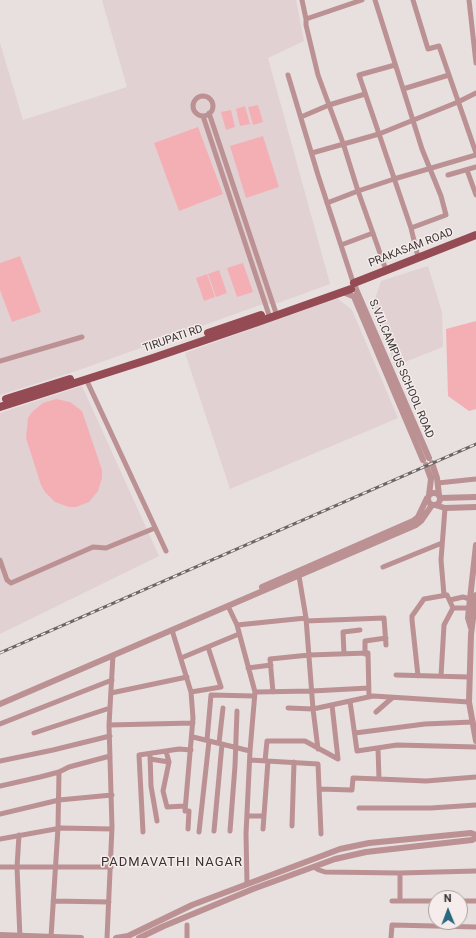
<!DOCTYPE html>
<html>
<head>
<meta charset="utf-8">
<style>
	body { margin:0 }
	#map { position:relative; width:476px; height:938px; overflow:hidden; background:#e8dfdf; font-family:Roboto,sans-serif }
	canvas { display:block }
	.north { position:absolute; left:428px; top:890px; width:40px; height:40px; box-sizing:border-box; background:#f6ecec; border:1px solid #aaa2a2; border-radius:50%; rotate:359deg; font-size:11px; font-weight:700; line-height:16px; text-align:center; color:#373333 }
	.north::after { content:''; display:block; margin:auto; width:14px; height:18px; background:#2a697e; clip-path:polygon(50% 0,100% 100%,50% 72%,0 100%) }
</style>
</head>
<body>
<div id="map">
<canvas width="476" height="938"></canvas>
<div class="north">N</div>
</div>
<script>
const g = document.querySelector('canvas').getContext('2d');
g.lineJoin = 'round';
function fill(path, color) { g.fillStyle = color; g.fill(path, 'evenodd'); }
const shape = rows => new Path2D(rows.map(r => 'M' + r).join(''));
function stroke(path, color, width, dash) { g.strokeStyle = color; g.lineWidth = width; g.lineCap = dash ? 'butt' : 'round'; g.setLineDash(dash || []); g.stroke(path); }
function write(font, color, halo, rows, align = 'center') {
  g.font = font + ' Roboto,sans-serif'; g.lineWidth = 3; g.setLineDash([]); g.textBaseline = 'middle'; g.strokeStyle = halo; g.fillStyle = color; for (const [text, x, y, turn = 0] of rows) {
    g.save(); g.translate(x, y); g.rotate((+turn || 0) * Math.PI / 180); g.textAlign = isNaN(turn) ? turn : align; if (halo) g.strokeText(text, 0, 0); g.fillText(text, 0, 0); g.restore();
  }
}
fill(shape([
	[102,0,296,0,304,41,268,58,330,284,278,303,260,305,79,370,0,395,0,43,23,120,127,87],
	[428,266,442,312,443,347,395,366,373,305,381,281],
	[337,298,352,310,398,418,230,489,185,353],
	[82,386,159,556,0,634,0,413]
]), '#e2d1d2');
fill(shape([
	[258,105,263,122,253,125,248,107],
	[245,106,250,124,240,126,236,109],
	[231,110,235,127,226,130,221,112],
	[198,127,223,194,179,211,154,143],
	[263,136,279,187,246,198,230,146],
	[20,256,41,312,12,322,0,290,0,263],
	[243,263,253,292,237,297,227,268],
	[219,270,227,293,216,297,208,274],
	[207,274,215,297,204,301,196,278],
	[476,321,476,409,469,411,448,396,446,329],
	[56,399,70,402,82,411,102,470,102,478,98,491,89,502,76,507,69,507,55,502,45,492,41,485,26,438,28,418,32,412,43,403]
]), '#f4afb5');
stroke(shape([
	[302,0,306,19,362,0],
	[375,0,422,149,441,196,446,215,411,228],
	[413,0,428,49,439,46,476,153],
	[469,0,476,63],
	[306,19,306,25,318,75,343,143,358,191,386,270],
	[395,65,359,75,411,228,418,257],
	[288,75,318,175,353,282],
	[403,89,449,75],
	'193 106a10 10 0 1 1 20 0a10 10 0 1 1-20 0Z',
	[209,113,277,316],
	[203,116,270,318],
	[301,117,329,105,365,94],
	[312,153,379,134,458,102,476,93],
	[467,170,476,195],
	[448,175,476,167],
	[327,203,358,191,394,179,476,155],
	[341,245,373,233],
	[0,361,82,337],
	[86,379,166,551],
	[438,483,476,479],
	[0,560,7,580,11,583,93,547,106,548,155,528],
	[383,567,442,543],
	[299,576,306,618,313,709,373,696,469,702],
	[444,595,441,560,445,508],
	[450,600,463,597,470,599],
	[228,606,237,625],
	[453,608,469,608],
	[306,618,237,625,255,692,312,691,369,688],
	[306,621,384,618,386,645],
	[172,630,191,692,193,718,185,811,189,811,188,829],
	[344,654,343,632,360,630],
	[365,654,365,641,386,638],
	[181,658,239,634],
	[248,668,271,665],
	[396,675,469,677],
	[418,676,412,620,412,616,424,599,447,595,453,608,444,625,441,676],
	[191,692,221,687,208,647],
	[273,692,270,659,309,655,368,653,369,697],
	[111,693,187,677],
	[350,701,357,751,397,745,476,747],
	[332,705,338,759],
	[288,708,313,709,318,749],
	[376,712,392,698],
	[0,724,112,680],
	[109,725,193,723],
	[34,733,110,708],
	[355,733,425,724,473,722],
	[193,737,250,751,255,692],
	[207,740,211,695,254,696],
	[219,743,223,708],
	[378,748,379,779,426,781,476,777],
	[166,751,169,762,163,791,167,807,185,806],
	[150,754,151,786,157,821],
	[150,759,169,762],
	[250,760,318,764,321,834],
	[0,761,53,750,110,736],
	[265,761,267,741,305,741,338,759],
	[0,786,40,777,59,772,69,767,110,756],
	[319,789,352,790,353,778,379,779],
	[359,808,431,808,476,805],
	[0,814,59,800,112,795],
	[247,816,264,816],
	[292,826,294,762],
	[263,829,268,761],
	[214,831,222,744],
	[230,831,235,766,237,711],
	[143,832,139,755,179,749,191,750],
	[199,832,209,741],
	[19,835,17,867,20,938],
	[0,839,61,828,112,829],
	[0,867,111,867],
	[314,867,319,870,325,872,400,873,476,871],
	[400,873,400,901],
	[247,884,246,834,250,751],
	[53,901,109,902],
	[392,901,436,901],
	[460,901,476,901],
	[187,925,187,938],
	[51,937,58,828,59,772],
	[107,938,112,827,109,725,113,655],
	[391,938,392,925,476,927]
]), '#bb9194', 5);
stroke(shape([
	[355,287,429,458],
	[343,292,355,297],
	[355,299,423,460],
	[432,463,437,478,439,495],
	[426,465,431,479,429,495],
	'428 499a6 6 0 1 1 12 0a6 6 0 1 1-12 0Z',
	[440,498,476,497],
	[435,505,445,508,476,507],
	[262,587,413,521,418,517,427,498],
	[476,595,471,634,469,702,476,741],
	[471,628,468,618,469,608,476,545],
	[0,704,416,525,421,521,432,505],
	[0,935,81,938],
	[116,938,128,936,192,905,340,849,369,843,471,833,476,835],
	[139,938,164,926,253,889,335,859,366,852,472,840,476,838]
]), '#bb9194', 6);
stroke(shape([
	[354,283,476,235],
	[208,333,261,315],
	[6,399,70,379],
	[0,407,150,359,258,322,351,289]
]), '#944b54', 8);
const rail = shape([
	[0,653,476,444]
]);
stroke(rail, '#6b6666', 3);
stroke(rail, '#f6ecec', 1.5, [4.5]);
write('11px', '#373333', '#f6ecec', [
	["PRAKASAM ROAD",411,248,-21],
	["TIRUPATI RD",173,339,-19],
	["S.V.U.CAMPUS SCHOOL ROAD",401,369,67]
]);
g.letterSpacing = '1px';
write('13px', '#373333', '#f6ecec', [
	["PADMAVATHI NAGAR",172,863]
]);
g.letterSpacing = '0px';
</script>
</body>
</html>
